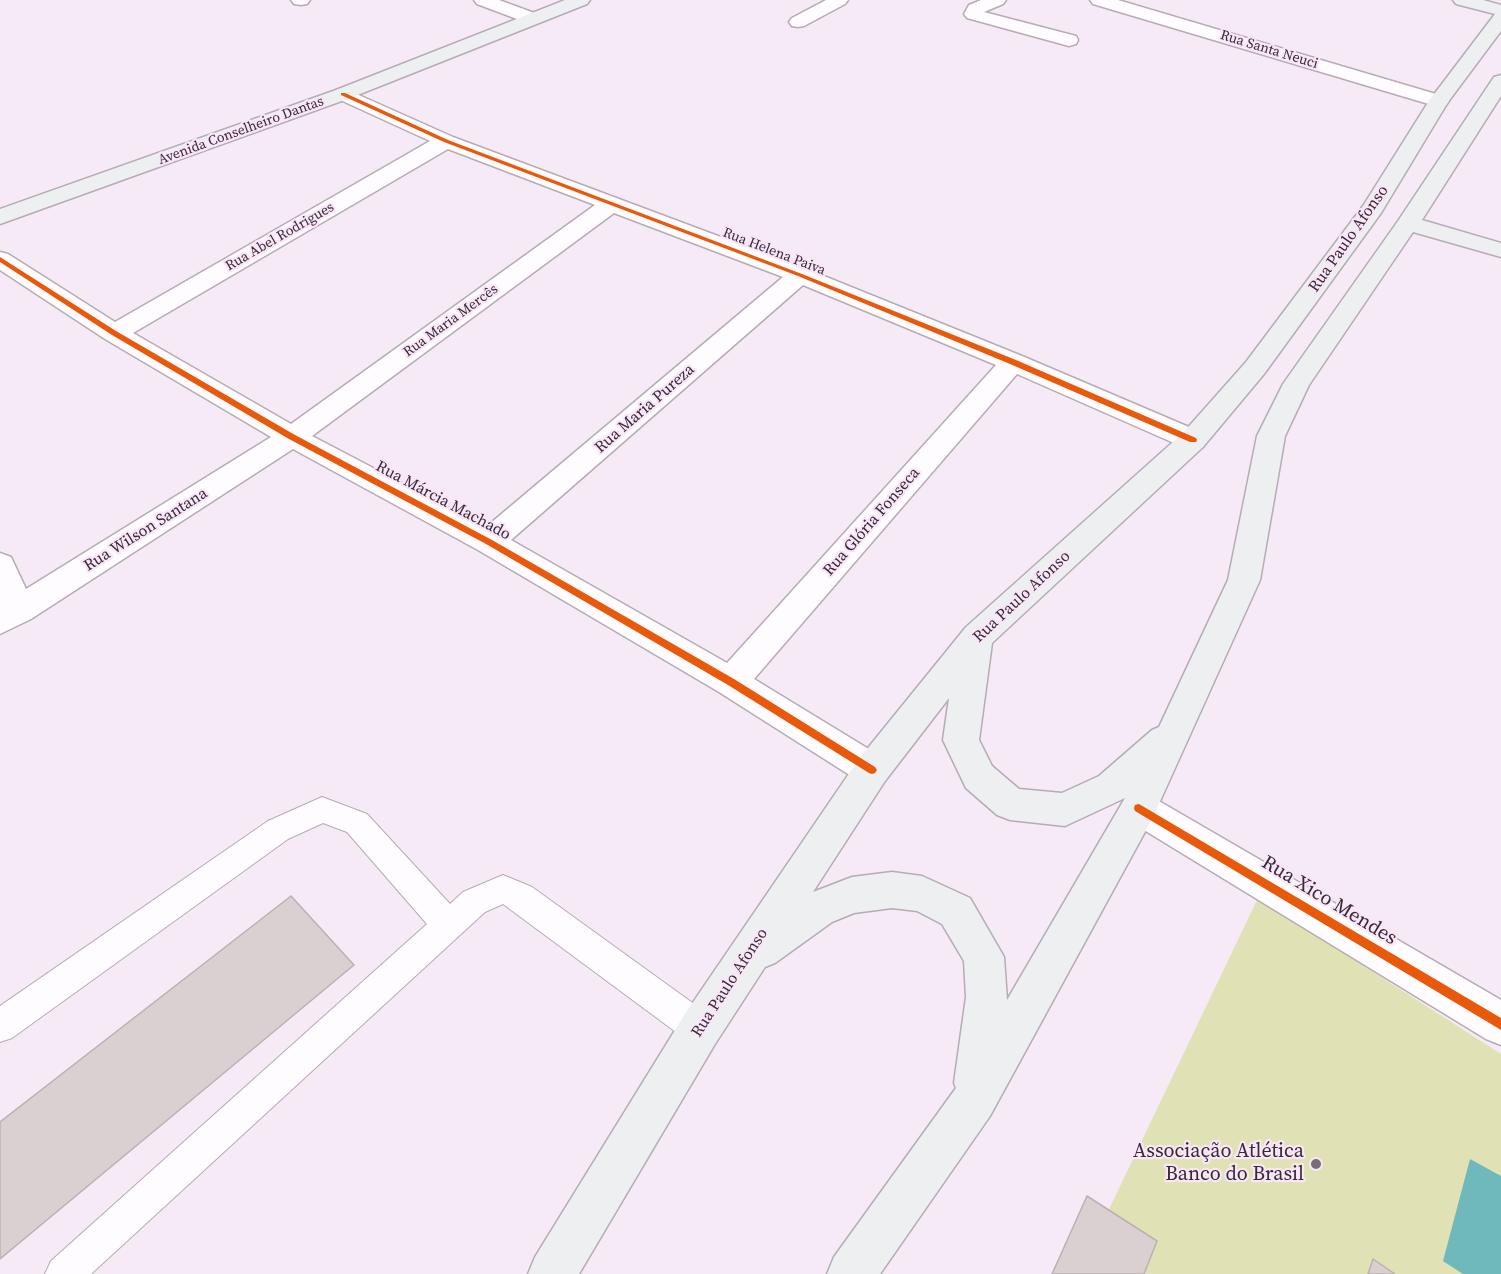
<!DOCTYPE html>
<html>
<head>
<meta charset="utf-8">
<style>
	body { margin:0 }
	canvas { display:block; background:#f5eaf5 }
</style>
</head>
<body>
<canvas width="1501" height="1274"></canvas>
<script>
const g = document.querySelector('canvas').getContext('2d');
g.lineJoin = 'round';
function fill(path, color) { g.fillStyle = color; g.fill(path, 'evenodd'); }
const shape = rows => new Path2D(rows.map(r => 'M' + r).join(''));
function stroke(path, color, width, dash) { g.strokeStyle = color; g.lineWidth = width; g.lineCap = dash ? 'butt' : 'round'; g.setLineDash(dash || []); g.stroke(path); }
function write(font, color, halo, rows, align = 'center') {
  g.font = font + ' "Source Serif 4",serif'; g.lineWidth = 4.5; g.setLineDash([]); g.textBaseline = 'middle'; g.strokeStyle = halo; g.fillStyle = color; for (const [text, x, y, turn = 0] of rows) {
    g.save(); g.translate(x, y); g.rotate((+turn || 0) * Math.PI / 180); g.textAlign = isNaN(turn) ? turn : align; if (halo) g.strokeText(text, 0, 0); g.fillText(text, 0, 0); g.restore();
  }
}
fill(shape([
	[1258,898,1501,1054,1501,1274,1078,1274]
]), '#e0e2b5');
fill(shape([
	[1470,1159,1501,1176,1501,1274,1463,1274,1443,1261]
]), '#6fb8bc');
const building = shape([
	[291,896,354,965,0,1259,0,1122,291,896],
	[1087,1196,1157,1241,1144,1274,1052,1274,1087,1196],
	[1373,1259,1395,1274,1368,1274,1373,1259]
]);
fill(building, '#dad0d2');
stroke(building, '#bbb1b4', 1.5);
const lane = shape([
	[322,797,367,814,450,904,463,892,503,875,532,887,712,1017,716,1029,712,1041,700,1045,688,1041,503,904,485,912,91,1274,45,1274,51,1261,427,924,347,832,323,823,288,839,12,1038,0,1042,0,1006,268,821,322,797]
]);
const street = shape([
	[291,0,310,0,307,4,301,5,294,4,291,0],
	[474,0,499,0,537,14,540,18,537,22,531,23,525,22,477,4,474,0],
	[826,0,848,0,845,4,804,26,798,27,792,26,789,22,792,18,826,0],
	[981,0,1006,0,1003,4,984,12,1076,36,1078,40,1076,44,1069,46,967,18,964,14,969,5,981,0],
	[1090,0,1118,0,1446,97,1449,101,1446,105,1439,107,1432,105,1093,4,1090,0],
	[343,88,453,137,809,270,1022,356,1203,433,1207,440,1203,447,1193,449,1183,447,1017,374,754,679,885,759,890,770,885,781,872,785,859,781,719,692,478,550,293,449,31,619,0,634,0,553,11,557,26,589,271,437,105,339,0,270,0,252,8,254,115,322,430,141,336,98,333,94,336,90,343,88],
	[448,149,595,205,291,424,133,333,448,149],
	[614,213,783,277,486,527,312,436,614,213],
	[803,285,996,365,727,663,511,540,803,285],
	[1139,792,1152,797,1501,1000,1501,1045,1486,1039,1126,819,1120,808,1126,797,1139,792]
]);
const secondary = shape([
	[565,0,590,0,587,4,350,98,0,224,0,209,336,90,565,0],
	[1453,0,1483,0,1501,5,1501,31,1448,102,1381,213,1264,374,1203,447,992,643,979,740,992,766,1019,789,1062,793,1099,776,1152,730,1159,727,1228,580,1257,436,1283,384,1398,221,1494,77,1501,75,1501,96,1422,220,1501,243,1501,257,1413,232,1309,385,1285,436,1260,580,1152,819,990,1116,880,1274,827,1274,834,1257,956,1088,954,1083,966,997,964,961,942,924,917,911,892,908,854,913,832,922,775,963,765,967,715,1044,579,1274,528,1274,535,1257,685,1014,859,759,966,627,1183,433,1246,362,1363,206,1429,101,1495,14,1456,4,1453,0],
	[949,698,943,740,966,788,997,815,1010,820,1065,826,1125,798,1007,1000,1004,957,970,898,922,876,892,872,852,877,813,892,885,781,949,698]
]);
stroke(lane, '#b5acb5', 2);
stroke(street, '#b5acb5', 3);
stroke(secondary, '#b5acb5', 3);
fill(lane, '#fefcfe');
fill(street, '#fefcfe');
fill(secondary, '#edeff0');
fill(shape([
	[341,93,345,93,448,140,802,274,1016,360,1196,438,1197,440,1196,442,1190,442,1010,364,798,276,444,142,341,95,341,93],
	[0,257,116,331,295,435,492,540,734,679,875,767,877,770,875,773,872,774,869,773,728,685,486,544,289,439,112,335,0,262,0,257],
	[1139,804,1501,1018,1501,1030,1135,811,1134,808,1135,805,1139,804]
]), '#e8590c');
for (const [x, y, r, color] of [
	[1316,1164,6,"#786e77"]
]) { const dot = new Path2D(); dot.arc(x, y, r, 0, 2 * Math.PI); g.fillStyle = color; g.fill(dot); stroke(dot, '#fae5f9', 2); }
write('14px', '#342c33', '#fae5f9', [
	["Rua Santa Neuci",1269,50,17],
	["Avenida Conselheiro Dantas",241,131,-20],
	["Rua Abel Rodrigues",280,237,-30],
	["Rua Helena Paiva",774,252,21],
	["Rua Maria Mercês",451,321,-36]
]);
write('16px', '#342c33', '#fae5f9', [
	["Rua Paulo Afonso",1349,239,-55],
	["Rua Maria Pureza",645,409,-41],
	["Rua Márcia Machado",443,501,28],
	["Rua Glória Fonseca",872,522,-49],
	["Rua Wilson Santana",146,530,-32],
	["Rua Paulo Afonso",1022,597,-43],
	["Rua Paulo Afonso",730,983,-57]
]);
write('20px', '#342c33', '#fae5f9', [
	["Rua Xico Mendes",1329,901,31]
]);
write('20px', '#342c33', '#fae5f9', [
	["Associação Atlética",1304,1152],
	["Banco do Brasil",1304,1175]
], 'right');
</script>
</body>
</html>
